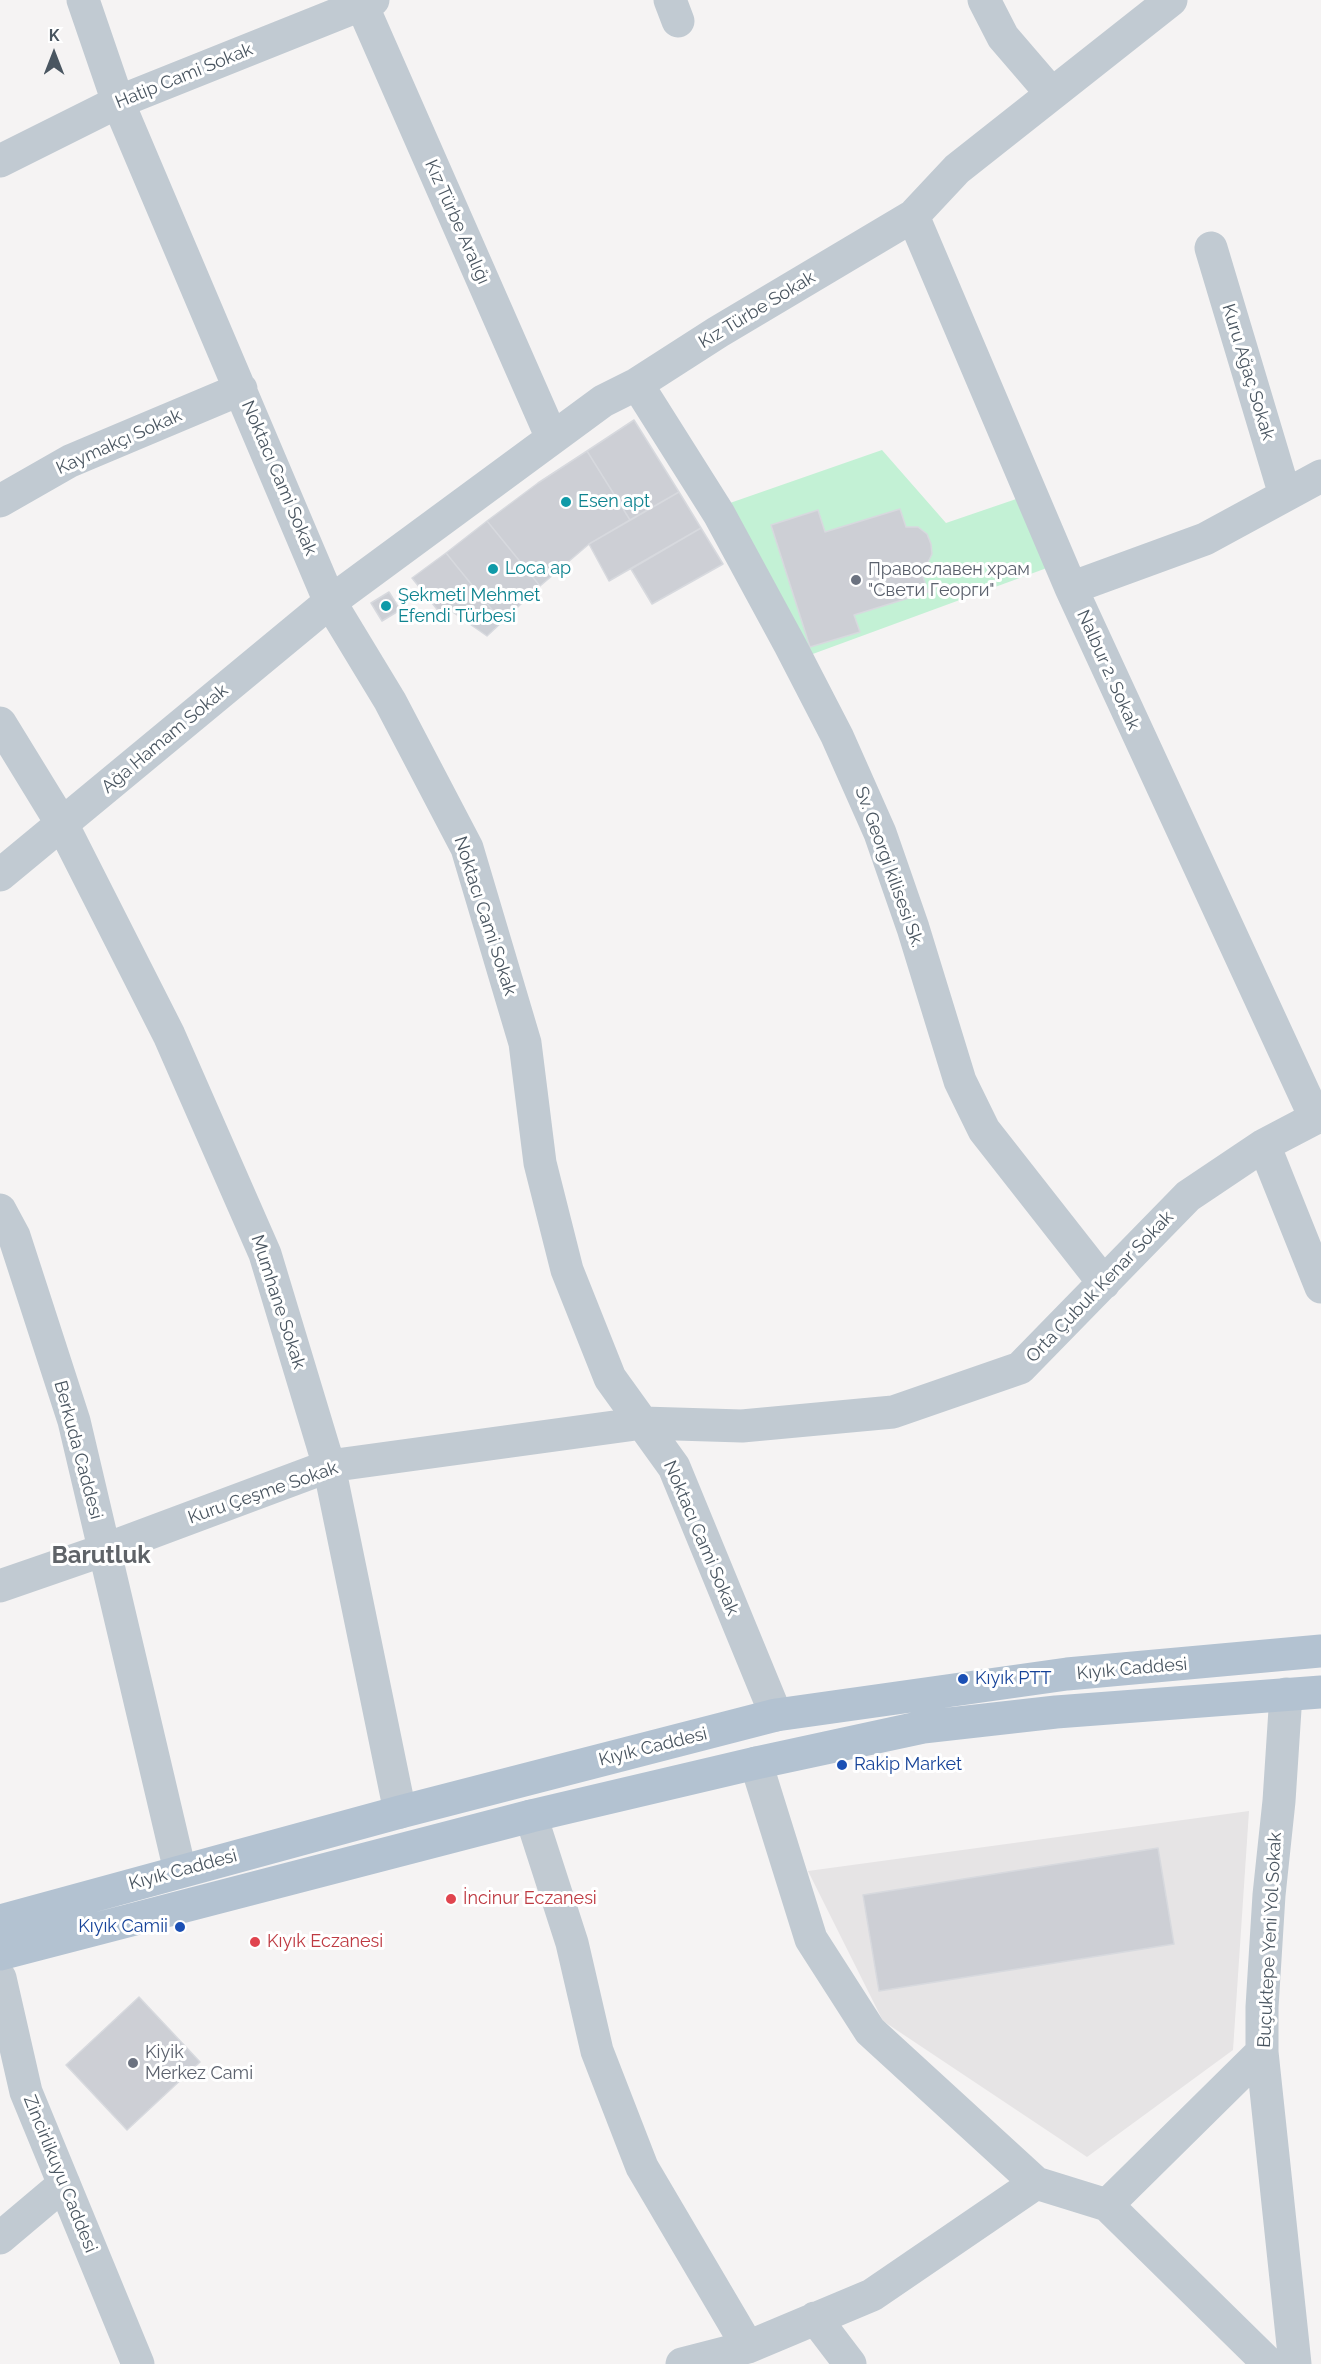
<!DOCTYPE html>
<html>
<head>
<meta charset="utf-8">
<style>
	body { margin:0 }
	#map { position:relative; width:1321px; height:2364px; overflow:hidden; background:#f5f3f3; font-family:Raleway,sans-serif }
	canvas { display:block }
	.north { position:absolute; left:24px; top:24px; width:60px; height:60px; -webkit-text-stroke:4px #fff; paint-order:stroke; rotate:0deg; font-size:16px; font-weight:700; line-height:24px; text-align:center; color:#4a5661 }
	.north::after { content:''; display:block; margin:auto; width:21px; height:27px; background:#4a5661; clip-path:polygon(50% 0,100% 100%,50% 72%,0 100%) }
</style>
</head>
<body>
<div id="map">
<canvas width="1321" height="2364"></canvas>
<div class="north">K</div>
</div>
<script>
const g = document.querySelector('canvas').getContext('2d');
g.lineJoin = 'round';
function fill(path, color) { g.fillStyle = color; g.fill(path, 'evenodd'); }
const shape = rows => new Path2D(rows.map(r => 'M' + r).join(''));
function stroke(path, color, width, dash) { g.strokeStyle = color; g.lineWidth = width; g.lineCap = dash ? 'butt' : 'round'; g.setLineDash(dash || []); g.stroke(path); }
function write(font, color, halo, rows, align = 'center') {
  g.font = font + ' Raleway,sans-serif'; g.lineWidth = 6; g.setLineDash([]); g.textBaseline = 'middle'; g.strokeStyle = halo; g.fillStyle = color; for (const [text, x, y, turn = 0] of rows) {
    g.save(); g.translate(x, y); g.rotate((+turn || 0) * Math.PI / 180); g.textAlign = isNaN(turn) ? turn : align; if (halo) g.strokeText(text, 0, 0); g.fillText(text, 0, 0); g.restore();
  }
}
fill(shape([
	[1249,1811,1233,2050,1087,2157,883,2021,808,1871]
]), '#e6e4e5');
fill(shape([
	[882,450,946,523,1025,496,1055,565,810,655,730,503]
]), '#c3f1d5');
const building = shape([
	[634,420,679,492,630,520,587,451,634,420],
	[587,451,630,520,589,544,540,586,487,521,538,483,587,451],
	[679,492,701,528,609,581,589,544,679,492],
	[900,509,906,527,918,527,927,534,931,544,932,554,927,564,920,568,928,592,854,615,860,632,810,647,771,525,818,510,825,532,900,509],
	[487,521,540,586,502,622,446,553,487,521],
	[701,528,723,564,652,604,631,569,701,528],
	[446,553,502,622,487,636,447,608,440,613,412,578,446,553],
	[389,592,400,610,382,621,371,603,389,592],
	[1158,1848,1174,1944,879,1991,863,1895,1158,1848],
	[139,1997,200,2062,127,2130,66,2065,139,1997]
]);
fill(building, '#cdcfd5');
stroke(building, '#d7d9de', 1.5);
stroke(shape([
	[83,0,118,102,330,602,390,701,467,848,525,1043,540,1163,567,1270,610,1378,674,1467,776,1715],
	[670,0,678,21],
	[984,0,1003,37,1052,94],
	[362,5,552,438],
	[0,161,118,102,373,0],
	[913,216,1071,588,1315,1117],
	[1211,248,1285,495],
	[637,384,719,514,790,645,837,736,880,833,913,928,960,1081,984,1130,1104,1283],
	[0,501,70,461,241,389],
	[1071,588,1205,539,1321,476],
	[0,723,62,824,169,1035,265,1254,329,1466,400,1812],
	[0,875,330,602,603,401,637,384,718,332,913,216,957,169,1171,0],
	[1264,1145,1321,1287],
	[0,1210,14,1236,74,1421,180,1871],
	[0,1586,104,1550,329,1466,643,1423,742,1426,893,1412,1020,1368,1188,1196,1264,1145,1321,1115],
	[1286,1694,1279,1801,1269,1895,1262,2007,1262,2052,1295,2364],
	[756,1763,811,1939,870,2031,1036,2183,1107,2205,1269,2364],
	[531,1816,572,1943,597,2051,642,2167,748,2347],
	[0,1978,26,2092,138,2364],
	[1107,2205,1262,2052],
	[0,2238,64,2184],
	[815,2318,850,2364],
	[682,2364,748,2347,872,2295,1036,2183]
]), '#c1cad2', 33);
stroke(shape([
	[0,1921,400,1812,776,1715,1067,1674,1321,1651],
	[0,1954,531,1816,756,1763,923,1727,1056,1712,1321,1692]
]), '#b3c2d1', 33);
for (const [x, y, r, color] of [
	[566,502,6,"#0f9aa8"],
	[493,569,6,"#0f9aa8"],
	[856,580,6,"#6b7280"],
	[386,606,6,"#0f9aa8"],
	[963,1679,6,"#1a4fb4"],
	[842,1765,6,"#1a4fb4"],
	[451,1899,6,"#e0444e"],
	[180,1927,6,"#1a4fb4"],
	[255,1942,6,"#e0444e"],
	[133,2063,6,"#6b7280"]
]) { const dot = new Path2D(); dot.arc(x, y, r, 0, 2 * Math.PI); g.fillStyle = color; g.fill(dot); stroke(dot, '#fff', 2); }
write('18px', '#4a5661', '#fff', [
	["Hatip Cami Sokak",184,76,-22],
	["Kız Türbe Aralığı",457,222,66],
	["Kız Türbe Sokak",757,310,-31],
	["Kuru Ağaç Sokak",1248,372,73],
	["Kaymakçı Sokak",119,442,-24],
	["Noktacı Cami Sokak",279,478,67],
	["Nalbur 2. Sokak",1108,670,66],
	["Ağa Hamam Sokak",165,739,-40],
	["Sv. Georgi kilisesi Sk.",889,867,70],
	["Noktacı Cami Sokak",485,916,72],
	["Orta Çubuk Kenar Sokak",1100,1287,-46],
	["Mumhane Sokak",278,1302,72],
	["Berkuda Caddesi",78,1450,75],
	["Kuru Çeşme Sokak",263,1493,-19],
	["Noktacı Cami Sokak",701,1538,67],
	["Kıyık Caddesi",1132,1669,-5],
	["Kıyık Caddesi",653,1747,-14],
	["Kıyık Caddesi",183,1870,-15],
	["Buçuktepe Yeni Yol Sokak",1270,1940,-87],
	["Zincirlikuyu Caddesi",60,2174,68]
]);
write('18px', '#0d838f', '#fff', [
	["Esen apt",578,502],
	["Loca ap",505,569],
	["Şekmeti Mehmet",398,596],
	["Efendi Türbesi",398,617]
], 'left');
write('18px', '#5b616d', '#fff', [
	["Православен храм",868,570],
	["\"Свети Георги\"",868,591],
	["Kiyik",145,2053],
	["Merkez Cami",145,2074]
], 'left');
write('18px', '#164399', '#fff', [
	["Kıyık PTT",975,1679],
	["Rakip Market",854,1765],
	["Kıyık Camii",168,1927,"right"]
], 'left');
write('18px', '#be3a42', '#fff', [
	["İncinur Eczanesi",463,1899],
	["Kıyık Eczanesi",267,1942]
], 'left');
write('bold 24px', '#5f6368', '#fff', [
	["Barutluk",101,1556]
]);
</script>
</body>
</html>
